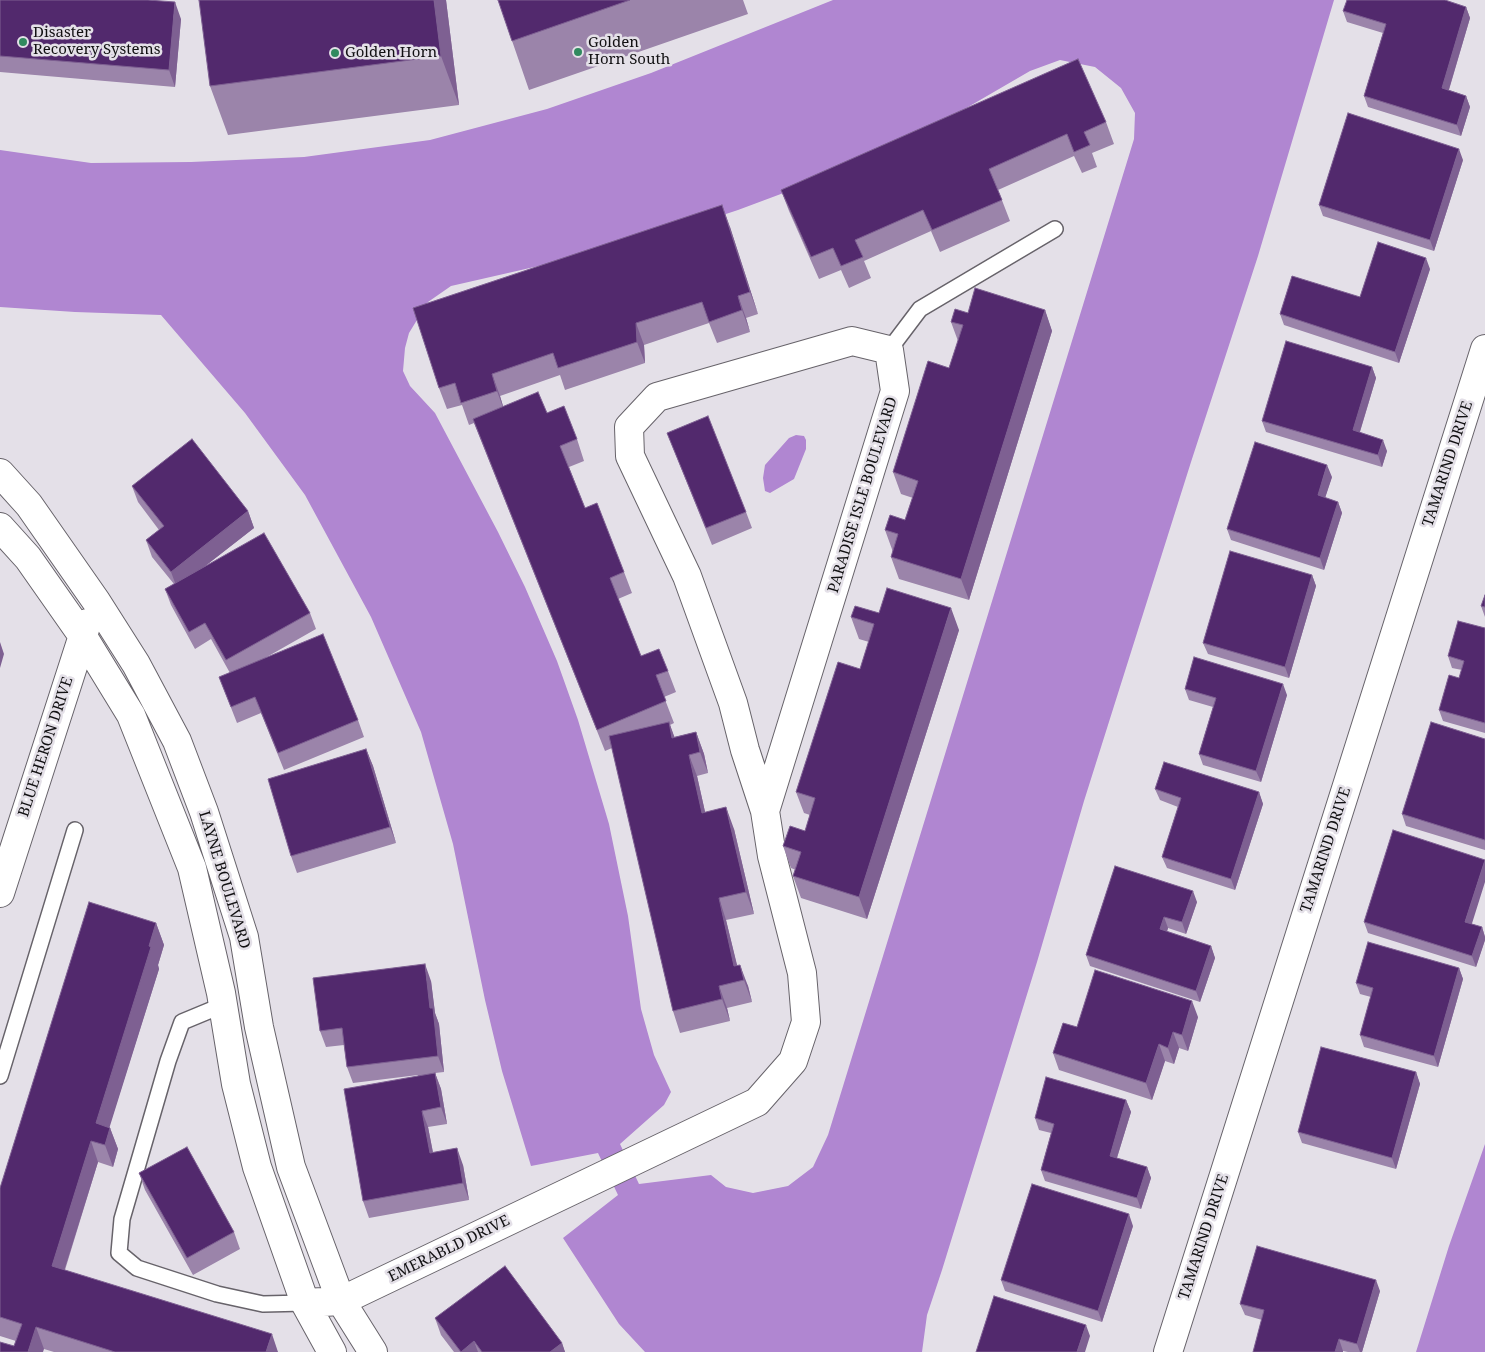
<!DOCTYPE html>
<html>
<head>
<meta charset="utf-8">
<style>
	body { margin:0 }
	canvas { display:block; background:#e4e0e8 }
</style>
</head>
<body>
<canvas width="1485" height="1352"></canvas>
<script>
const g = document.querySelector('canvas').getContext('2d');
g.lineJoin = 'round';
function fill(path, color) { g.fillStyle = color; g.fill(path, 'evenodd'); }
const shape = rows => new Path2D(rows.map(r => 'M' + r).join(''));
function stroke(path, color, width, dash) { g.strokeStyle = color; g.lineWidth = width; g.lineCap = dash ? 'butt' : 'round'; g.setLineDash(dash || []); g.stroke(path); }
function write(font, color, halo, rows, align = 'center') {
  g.font = font + ' "Noto Serif",serif'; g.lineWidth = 5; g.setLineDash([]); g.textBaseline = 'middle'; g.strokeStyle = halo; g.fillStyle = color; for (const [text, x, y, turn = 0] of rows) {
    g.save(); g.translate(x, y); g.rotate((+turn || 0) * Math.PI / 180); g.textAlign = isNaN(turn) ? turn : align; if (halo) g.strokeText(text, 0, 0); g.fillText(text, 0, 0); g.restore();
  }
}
fill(shape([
	[833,0,1334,0,1258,256,1191,462,1084,801,1037,962,942,1270,927,1315,922,1352,645,1352,619,1324,563,1238,618,1195,598,1153,531,1166,502,1071,485,1000,453,844,421,732,371,617,305,495,245,413,161,315,75,312,0,307,0,150,91,163,191,162,304,157,430,140,547,109,651,73],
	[1060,60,1095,67,1121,88,1135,113,1134,139,828,1135,813,1167,788,1186,753,1193,726,1187,711,1175,639,1184,620,1144,664,1105,671,1092,654,1055,641,1009,628,916,609,824,578,720,557,661,525,587,498,532,435,413,410,386,403,371,405,348,409,333,428,302,451,286,635,244,738,210,821,179,925,132,1030,71],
	[796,435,804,436,806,440,806,449,794,479,770,493,765,491,763,478,765,465,789,438],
	[1485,1144,1485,1352,1416,1352,1449,1246]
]), '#b086d1');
const service = shape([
	[889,350,920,309,1055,229],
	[223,1005,182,1022,168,1061,122,1219,119,1253,137,1268,217,1294,263,1304,305,1303],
	[0,1076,75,830]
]);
const minor = shape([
	[0,473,29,505,96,601,136,664,177,741,204,812,244,937,259,1027,291,1167,341,1301,373,1352],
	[0,527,28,558,82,635,131,715,192,868,221,993,236,1084,257,1167,305,1303,332,1352],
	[0,893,87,623],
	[305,1303,341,1301,757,1102,793,1061,806,1022,802,973,772,856,765,811,745,750,733,703,687,576,630,456,629,427,657,397,852,341,889,350,895,391,765,811],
	[1168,1352,1485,349]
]);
stroke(service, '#67636a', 18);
stroke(minor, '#67636a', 30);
stroke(service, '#fff', 15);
stroke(minor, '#fff', 28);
fill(shape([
	[0,0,181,19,175,87,0,72],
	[446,0,459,105,228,135,210,86],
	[498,0,743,0,748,14,529,90],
	[1466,7,1470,18,1449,90,1466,96,1470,107,1461,136,1368,107,1364,96,1383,33,1347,22,1343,11],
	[1106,122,1114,144,1092,153,1097,167,1082,173,1074,156,998,190,1010,221,940,252,931,231,864,261,871,278,849,288,841,270,819,279,789,211,781,190],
	[1463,160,1434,251,1323,216,1319,205],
	[730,227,758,314,746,318,750,332,717,343,709,323,644,345,645,363,565,390,560,375,500,396,503,406,547,413,577,439,584,461,569,467,585,508,624,572,632,593,618,599,641,656,668,671,676,692,664,697,674,723,670,725,674,737,696,732,704,754,708,773,697,776,705,812,734,829,754,914,726,920,737,966,748,986,752,1002,727,1008,730,1021,680,1033,673,1011,612,748,605,751,474,423,469,425,462,405,447,409,439,388],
	[1430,269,1399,363,1284,325,1280,314,1360,297],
	[1045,310,1052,331,969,600,899,579,891,557,893,552,885,530,905,520,913,498,901,494,893,472,949,368,958,341,951,322,968,313],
	[1372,367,1376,378,1360,432,1387,451,1382,467,1266,432,1262,421],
	[667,433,746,512,752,528,712,545],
	[1332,477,1325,498,1338,502,1342,513,1324,570,1231,540,1227,529],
	[132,486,248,511,254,528,204,567,310,613,316,629,265,658,358,720,364,737,284,770,261,713,237,723,219,677,230,673,211,639,195,649,171,605,165,589,174,584,152,557,146,540,159,530,138,502],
	[1312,575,1316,586,1289,678,1208,654,1203,643],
	[1485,595,1485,617,1481,606],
	[879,613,959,630,867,919,801,898,793,876,796,870,791,868,783,846,805,831,810,815,804,813,796,792,860,669,869,642,859,639,851,617],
	[1485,628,1485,733,1443,721,1439,710,1459,678,1462,670,1452,668,1448,656],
	[1185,689,1287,695,1261,782,1203,765,1199,754,1213,707,1189,700],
	[1485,739,1485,850,1406,826,1402,814],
	[366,749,373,766,396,843,297,873,291,856],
	[1155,789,1259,792,1263,804,1235,890,1167,868,1162,857,1178,807,1160,800],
	[1115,866,1197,902,1186,934,1168,928,1167,932,1211,946,1215,958,1200,1002,1090,966,1086,955],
	[1364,922,1472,924,1482,927,1485,937,1485,940,1476,967,1368,933],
	[156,923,164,945,158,965,159,969,109,1127,110,1128,118,1149,113,1167,98,1162,65,1270,278,1352,54,1352,44,1349,14,1346,16,1341,0,1336,0,1188],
	[1459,968,1463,979,1438,1067,1364,1047,1360,1035,1371,997,1360,994,1356,983],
	[431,981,435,1013,439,1024,444,1072,435,1073,441,1089,447,1124,428,1127,433,1152,463,1165,469,1200,369,1218,363,1201,418,1075,353,1083,347,1067,344,1045,326,1047,320,1031],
	[1198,1017,1188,1051,1179,1048,1174,1064,1165,1061,1152,1100,1059,1070,1053,1053,1077,1027],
	[1416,1072,1420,1084,1396,1169,1302,1143,1298,1132],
	[1126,1100,1131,1112,1117,1158,1147,1167,1151,1178,1141,1209,1045,1181,1041,1170,1051,1133,1039,1130,1035,1118],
	[139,1173,234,1232,240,1249,193,1275,145,1190],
	[1133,1226,1102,1322,1005,1291,1001,1280],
	[1380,1291,1362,1352,1348,1352,1343,1351,1343,1352,1253,1352,1262,1320,1245,1315,1240,1304],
	[435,1318,562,1343,565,1352,454,1352,441,1335]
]), '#9b84aa');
fill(shape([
	[434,0,446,0,459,105,441,56],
	[175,2,181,19,175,87,169,70],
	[1466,7,1470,18,1446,99,1442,88],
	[1466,96,1470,107,1461,136,1457,125],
	[1459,149,1463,160,1434,251,1430,240],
	[722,205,730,227,758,314,750,292],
	[1426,258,1430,269,1399,363,1395,352],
	[738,296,746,318,750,332,742,310],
	[1045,310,1052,331,969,600,961,579],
	[636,323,644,345,645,363,637,342],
	[1372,367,1376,378,1357,441,1353,430],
	[492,374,500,396,505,413,497,391],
	[1383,440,1387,451,1382,467,1378,455],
	[1327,465,1332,477,1322,507,1318,495],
	[1338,502,1342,513,1324,570,1320,558],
	[248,511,254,528,177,588,171,572],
	[1312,575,1316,586,1289,678,1285,667],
	[951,608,959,630,867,919,859,897],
	[0,642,4,654,0,668],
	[1283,684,1287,695,1261,782,1256,771],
	[669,722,677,744,672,738],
	[696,732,704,754,708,773,700,752],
	[366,749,373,766,396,843,390,827],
	[689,755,697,776,710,834,702,813],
	[1259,792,1263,804,1235,890,1231,879],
	[726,807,734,829,754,914,746,892],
	[1485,860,1485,882,1469,933,1465,922],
	[1193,891,1197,902,1186,934,1182,922],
	[719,898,726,920,741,981,734,966],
	[1164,917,1168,928,1164,940,1160,929],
	[156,923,164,945,158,965,159,969,104,1145,96,1123],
	[1482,927,1485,937,1485,940,1476,967,1472,956],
	[1211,946,1215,958,1200,1002,1196,991],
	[425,964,431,981,435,1013,439,1024,444,1072,438,1056,430,1008],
	[740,965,748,986,752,1002,744,980],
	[1459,968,1463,979,1438,1067,1434,1056],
	[719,986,727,1008,730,1021,722,999],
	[1192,1001,1198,1017,1188,1051,1182,1035],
	[1173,1032,1179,1048,1174,1064,1168,1048],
	[1159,1044,1165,1061,1152,1100,1146,1083],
	[1416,1072,1420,1084,1396,1169,1392,1158],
	[435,1073,441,1089,447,1124,441,1107],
	[1126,1100,1131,1112,1114,1167,1110,1156],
	[422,1111,428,1127,436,1169,430,1153],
	[110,1128,118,1149,113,1167,105,1145],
	[91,1141,98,1162,59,1287,52,1266],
	[457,1148,463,1165,469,1200,463,1183],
	[1147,1167,1151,1178,1141,1209,1137,1198],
	[1129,1214,1133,1226,1102,1322,1098,1311],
	[1376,1280,1380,1291,1362,1352,1360,1352,1357,1344],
	[1086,1325,1090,1336,1085,1352,1077,1352],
	[36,1327,44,1349,43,1352,28,1352],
	[272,1334,278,1352,266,1352],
	[1339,1339,1343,1351,1343,1352,1335,1352],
	[474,1341,478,1352,461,1352],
	[562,1343,565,1352,550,1352]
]), '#7e6092');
const building = shape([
	[0,0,148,0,175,2,169,70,0,56,0,0],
	[199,0,434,0,441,56,210,86,199,0],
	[498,0,630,0,512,41,498,0],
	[1347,0,1445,0,1466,7,1442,88,1466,96,1457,125,1364,96,1386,24,1343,11,1347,0],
	[1078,59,1106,122,1084,132,1090,145,1074,152,1067,134,989,169,1002,200,932,230,923,210,855,240,863,257,841,266,833,248,811,257,781,190,1078,59],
	[1348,113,1459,149,1430,240,1319,205,1348,113],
	[722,205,750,292,738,296,742,310,709,322,702,302,636,323,637,342,558,368,553,353,492,374,497,391,461,403,455,383,439,388,413,308,722,205],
	[1378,242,1426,258,1395,352,1280,314,1292,276,1360,297,1378,242],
	[975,288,1045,310,961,579,891,557,898,534,885,530,890,515,905,520,918,481,893,472,928,361,949,368,963,325,951,322,955,309,968,313,975,288],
	[1286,341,1372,367,1353,430,1383,440,1378,455,1262,421,1286,341],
	[538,392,547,413,564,406,577,439,560,446,585,508,597,503,624,572,610,578,641,656,659,649,668,671,656,675,666,701,597,730,473,419,538,392],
	[708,416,746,512,706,528,667,433,708,416],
	[192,439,248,511,171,572,146,540,164,526,132,486,192,439],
	[1255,442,1327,465,1318,495,1338,502,1320,558,1227,529,1255,442],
	[264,533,310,613,226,660,205,623,189,632,165,589,264,533],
	[1230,551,1312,575,1285,667,1203,643,1230,551],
	[887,588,951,608,859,897,793,876,801,852,783,846,790,826,805,831,815,798,796,792,838,662,860,669,874,624,851,617,855,606,879,613,887,588],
	[1485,595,1485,607,1481,606,1485,595],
	[1458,621,1485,628,1485,723,1439,710,1449,675,1459,678,1464,661,1448,656,1458,621],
	[323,634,358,720,278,753,255,697,231,707,219,677,323,634],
	[1194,657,1283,684,1256,771,1199,754,1216,698,1185,689,1194,657],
	[669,722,672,738,696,732,700,752,689,755,702,813,726,807,746,892,719,898,734,966,740,965,744,980,719,986,722,999,673,1011,609,736,669,722],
	[1431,722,1485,739,1485,840,1402,814,1431,722],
	[366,749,390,827,291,856,268,779,366,749],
	[1164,762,1259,792,1231,879,1162,857,1181,798,1155,789,1164,762],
	[1393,830,1485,860,1465,922,1482,927,1472,956,1364,922,1393,830],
	[1115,866,1193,891,1182,922,1164,917,1160,929,1211,946,1196,991,1086,955,1115,866],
	[89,902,156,923,149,946,151,947,96,1123,110,1128,105,1145,91,1141,52,1266,272,1334,266,1352,115,1352,36,1327,28,1352,0,1352,0,1342,14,1346,22,1324,0,1317,0,1188,89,902],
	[1368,942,1459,968,1434,1056,1360,1035,1373,988,1356,983,1368,942],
	[425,964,430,1008,433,1008,438,1056,347,1067,342,1028,320,1031,313,978,425,964],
	[1095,970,1192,1001,1182,1035,1173,1032,1168,1048,1159,1044,1146,1083,1053,1053,1063,1023,1077,1027,1095,970],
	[1321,1047,1416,1072,1392,1158,1298,1132,1321,1047],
	[435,1073,441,1107,422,1111,430,1153,457,1148,463,1183,363,1201,344,1089,435,1073],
	[1046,1077,1126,1100,1110,1156,1147,1167,1137,1198,1041,1170,1054,1124,1035,1118,1046,1077],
	[187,1147,234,1232,187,1258,139,1173,187,1147],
	[1032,1184,1129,1214,1098,1311,1001,1280,1032,1184],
	[1257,1246,1376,1280,1357,1344,1339,1339,1335,1352,1253,1352,1264,1310,1240,1304,1257,1246],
	[505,1266,562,1343,550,1352,482,1352,474,1341,461,1352,435,1318,505,1266],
	[994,1296,1086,1325,1077,1352,976,1352,994,1296]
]);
fill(building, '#52296d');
stroke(building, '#7e6092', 1);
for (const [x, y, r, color] of [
	[23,42,5,"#318a5f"],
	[578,52,5,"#318a5f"],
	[335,53,5,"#318a5f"]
]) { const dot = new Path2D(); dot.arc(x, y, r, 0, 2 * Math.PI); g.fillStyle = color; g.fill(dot); stroke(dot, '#e4e0e8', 2); }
write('15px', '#111012', '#e4e0e8', [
	["Disaster",33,33],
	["Recovery Systems",33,50],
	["Golden",588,43],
	["Horn South",588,60],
	["Golden Horn",345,53]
], 'left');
write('15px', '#111012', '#e4e0e8', [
	["TAMARIND DRIVE",1448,464,-72],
	["PARADISE ISLE BOULEVARD",863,495,-73],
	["BLUE HERON DRIVE",46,747,-72],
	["TAMARIND DRIVE",1326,850,-72],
	["LAYNE BOULEVARD",224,880,73],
	["TAMARIND DRIVE",1204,1237,-72],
	["EMERABLD DRIVE",449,1249,-26]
]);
</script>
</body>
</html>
